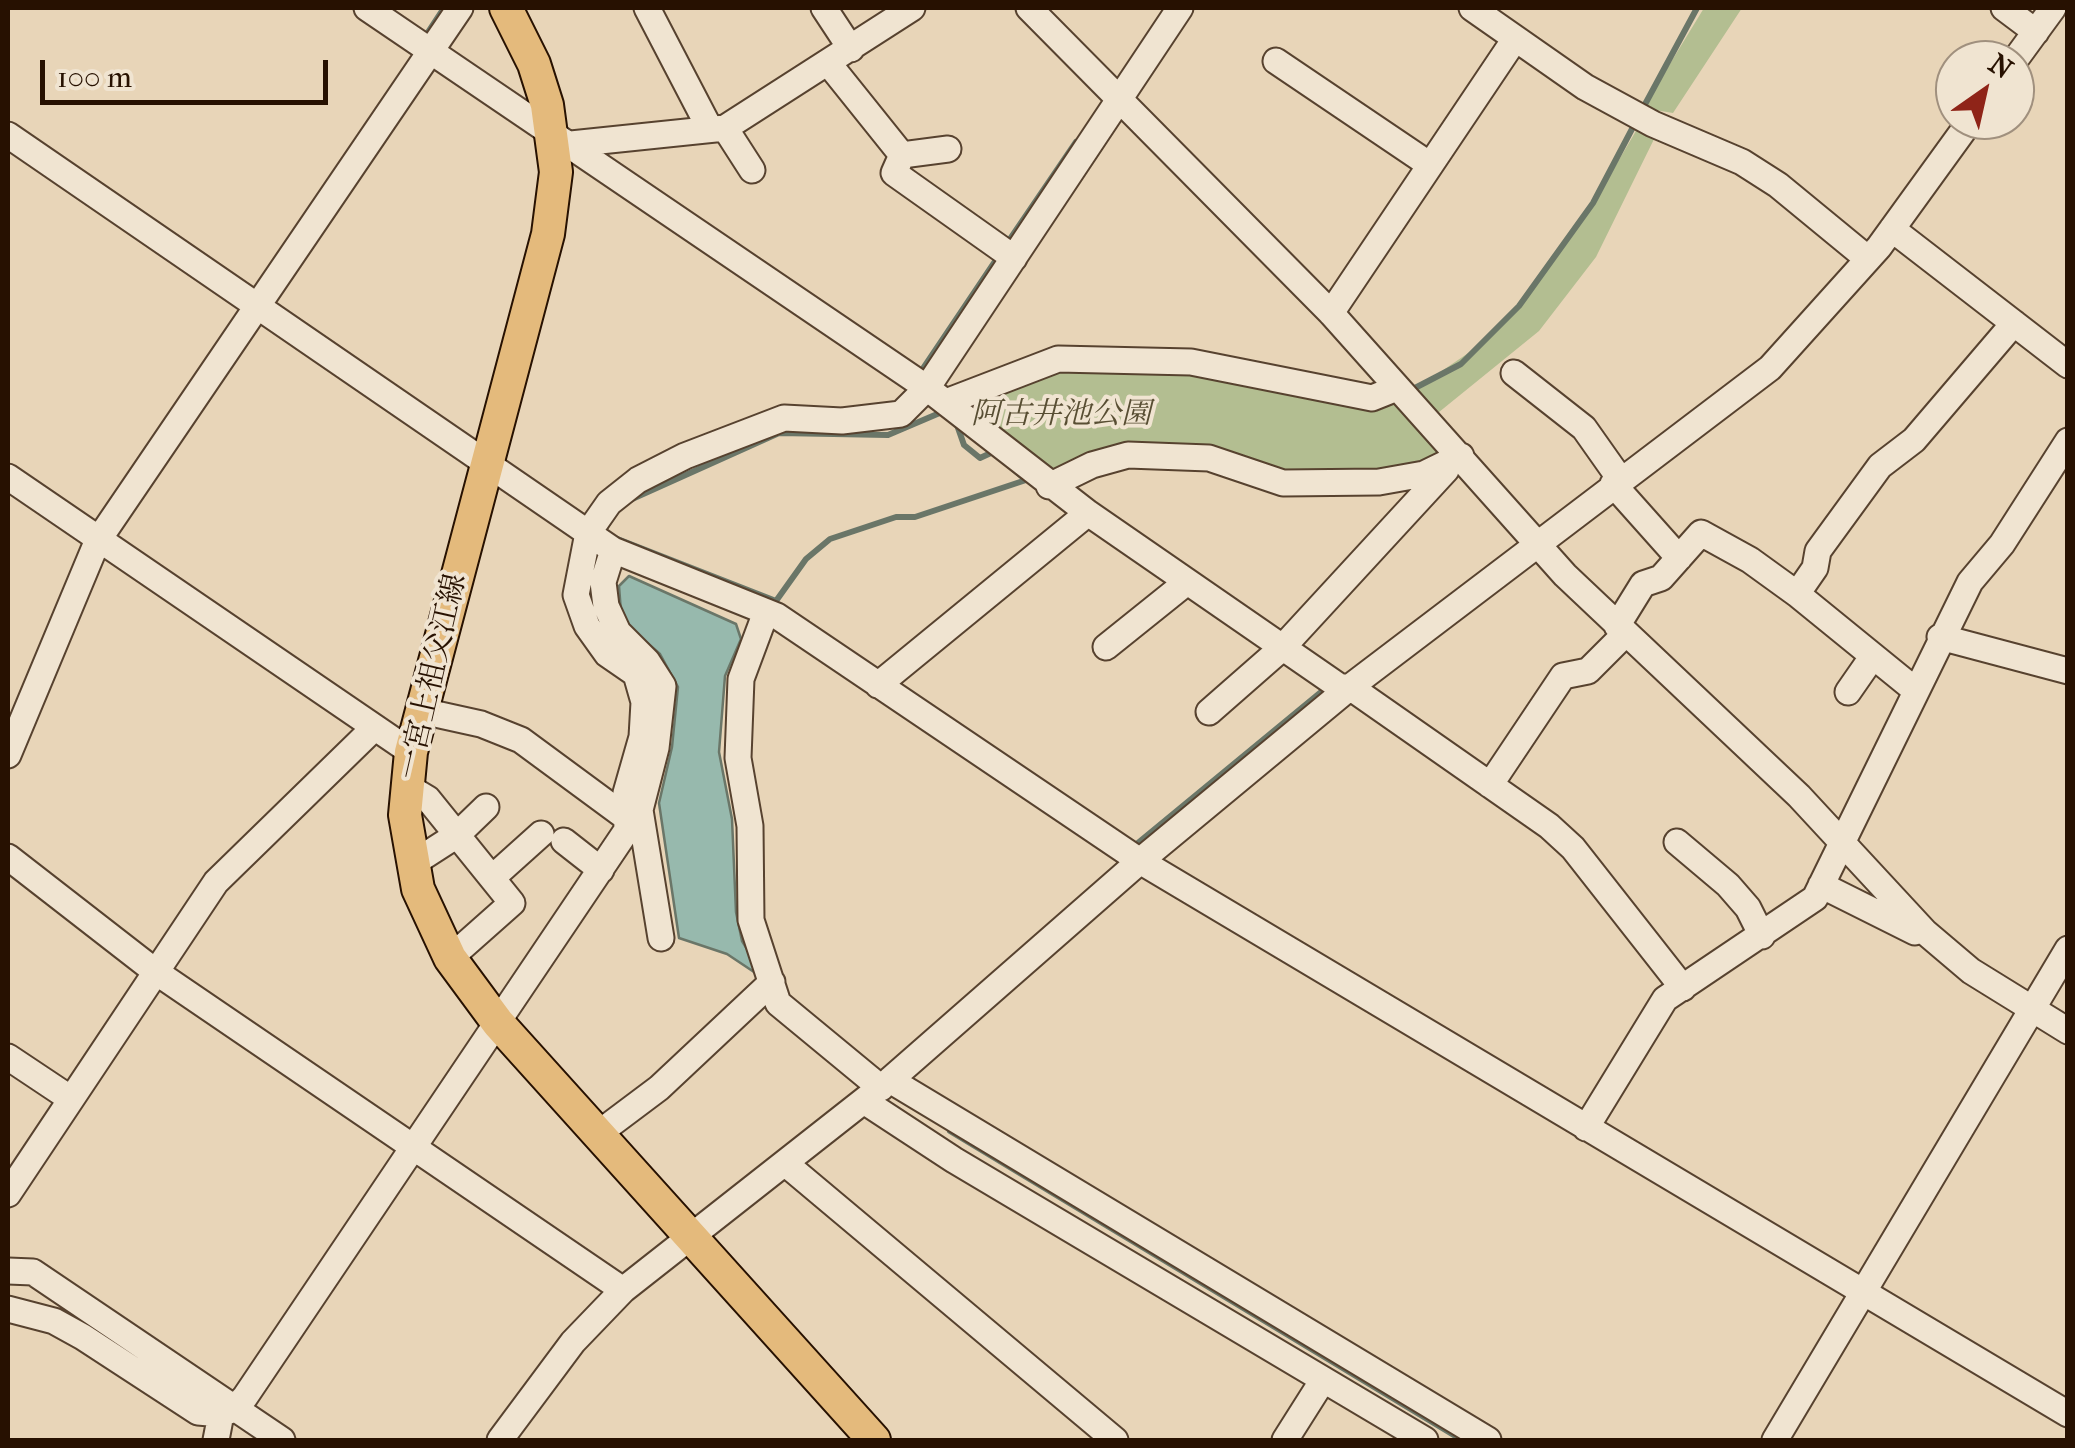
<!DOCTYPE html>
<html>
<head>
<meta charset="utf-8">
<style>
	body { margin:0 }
	#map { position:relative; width:2075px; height:1448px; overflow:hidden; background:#e8d5b8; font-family:"IM FELL French Canon",serif }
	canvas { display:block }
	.frame { position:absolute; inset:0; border:10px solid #271101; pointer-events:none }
	.north { position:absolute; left:1935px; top:40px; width:100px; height:100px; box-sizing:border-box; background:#f0e4d1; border:2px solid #a0907e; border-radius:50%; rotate:34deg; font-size:28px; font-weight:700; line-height:40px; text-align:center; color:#271101 }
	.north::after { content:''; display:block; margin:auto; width:35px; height:45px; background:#8f2418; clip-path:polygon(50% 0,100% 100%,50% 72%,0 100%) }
	.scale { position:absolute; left:40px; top:60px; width:288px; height:45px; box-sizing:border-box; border:5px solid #271101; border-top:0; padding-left:12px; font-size:30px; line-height:35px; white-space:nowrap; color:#271101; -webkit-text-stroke:8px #f0e4d1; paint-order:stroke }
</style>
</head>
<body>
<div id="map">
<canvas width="2075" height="1448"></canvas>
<div class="frame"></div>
<div class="north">N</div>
<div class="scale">100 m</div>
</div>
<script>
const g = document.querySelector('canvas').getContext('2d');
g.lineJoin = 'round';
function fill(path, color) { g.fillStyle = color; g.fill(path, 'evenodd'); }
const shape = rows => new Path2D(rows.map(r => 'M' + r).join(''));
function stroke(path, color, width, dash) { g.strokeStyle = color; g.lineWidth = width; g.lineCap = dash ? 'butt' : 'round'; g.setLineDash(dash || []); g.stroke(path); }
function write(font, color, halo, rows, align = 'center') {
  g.font = font + ' "IM FELL French Canon","Noto Serif JP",serif'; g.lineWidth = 8; g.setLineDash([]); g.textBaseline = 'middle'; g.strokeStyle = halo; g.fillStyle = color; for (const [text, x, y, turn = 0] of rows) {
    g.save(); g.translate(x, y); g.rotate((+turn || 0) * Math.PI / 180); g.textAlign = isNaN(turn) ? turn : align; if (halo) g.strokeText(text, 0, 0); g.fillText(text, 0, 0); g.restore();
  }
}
fill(shape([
	[1704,8,1742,8,1673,113,1643,108],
	[1643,119,1660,127,1596,257,1539,331,1428,421,1461,456,1329,483,1165,453,1049,486,946,402,1058,359,1405,396,1480,345,1519,306,1593,204]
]), '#b3be91');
const water = shape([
	[629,576,736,624,741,639,725,676,719,752,732,819,736,912,742,941,762,973,757,974,727,954,679,938,659,803,672,747,678,687,660,654,632,630,621,612,619,586,629,576]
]);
fill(water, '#97b9ad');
stroke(water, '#6a7668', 2.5);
stroke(shape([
	[425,37,444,8],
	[1643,108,1697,8],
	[1008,242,1076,142],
	[920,373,998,257],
	[1413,389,1461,364,1519,306,1593,203,1632,129],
	[942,412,957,425,964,445,980,458,993,452,1026,480,915,517,896,517,830,539,806,559,776,601,602,533,621,504,779,433,888,435,942,412],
	[1133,847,1321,692],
	[950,1131,1462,1440]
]), '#6a7668', 6);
const minor = shape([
	[367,8,927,388,1088,513,1340,687,1350,687,1549,826,1573,848,1683,988],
	[647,8,710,129],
	[824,8,851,49],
	[1029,8,1331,313,1565,575,1799,796,1925,932,1971,971,2068,1031],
	[1472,8,1585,87,1653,124,1742,162,1778,185,1868,259],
	[2004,8,2036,32],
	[2015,60,2053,8],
	[1276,61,1430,165],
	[829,64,902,155,894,173,1014,258],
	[725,128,752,170],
	[8,135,613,550,777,616,1140,861,2068,1414],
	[571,144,725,128,912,8],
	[902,155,948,149],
	[1892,229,2068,365],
	[1331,313,1515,39],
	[1514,373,1584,428,1620,479],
	[946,402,1058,359,1191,362,1372,398,1397,388],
	[8,477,411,752],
	[1613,484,1679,558],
	[1049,486,1092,465,1128,455,1209,458,1283,483,1379,482,1424,474,1461,456],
	[613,550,603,582,606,606,618,632,647,661,663,686,656,748,640,810,661,938],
	[1797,594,1815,568,1818,551,1880,466,1914,440,2014,323],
	[766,612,741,679,738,758,750,826,751,920,778,1003,881,1088],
	[1617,626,1643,584,1661,578,1701,533,1750,560,1797,594,1915,690],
	[1940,637,2068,671],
	[1106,647,1187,582],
	[878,685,1088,513],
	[1848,692,1873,656],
	[422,711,481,724,521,740,635,824],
	[1209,712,1282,648,1446,470],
	[8,755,97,542,460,8],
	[1490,785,1563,676,1588,671,1625,634],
	[408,787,428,799,512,903,450,958],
	[564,841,601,870],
	[1677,842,1728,885,1748,908,1762,936],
	[8,857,156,972,623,1290],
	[412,864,457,835,486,807],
	[492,878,541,834],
	[1821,885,1915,932],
	[8,1057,71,1099],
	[890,1080,1488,1440],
	[864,1101,954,1160,1425,1440],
	[1586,1128,1665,999,1815,898,1970,582,2002,544,2068,441],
	[599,1133,659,1088,772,982],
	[786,1164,1115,1440],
	[8,1194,216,882,374,728],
	[8,1271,33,1272,282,1440],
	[8,1309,54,1321,83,1337,198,1412,221,1414,234,1409,245,1397,627,830,626,793,642,737,644,702,636,674,607,654,587,626,576,595,588,533,609,503,638,480,685,456,784,418,842,421,901,414,927,388,1180,8],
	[216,1440,221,1414],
	[500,1440,573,1342,623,1290,890,1080,1140,861,1350,687,1770,368,1879,247,1971,120],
	[1285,1440,1323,1380],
	[1775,1440,2068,949]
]);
const major = shape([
	[506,8,534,64,547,105,556,172,548,234,411,752,405,815,418,889,450,958,498,1023,874,1440]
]);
stroke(minor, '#57422f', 29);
stroke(major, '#271101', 36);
stroke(minor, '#f0e4d1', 25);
stroke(major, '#e4ba7c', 32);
write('italic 30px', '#584e33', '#f0e4d1', [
	["阿古井池公園",1061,416]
]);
write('30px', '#271101', '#f0e4d1', [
	["一宮上祖父江線",434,677,-77]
]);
</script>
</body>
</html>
